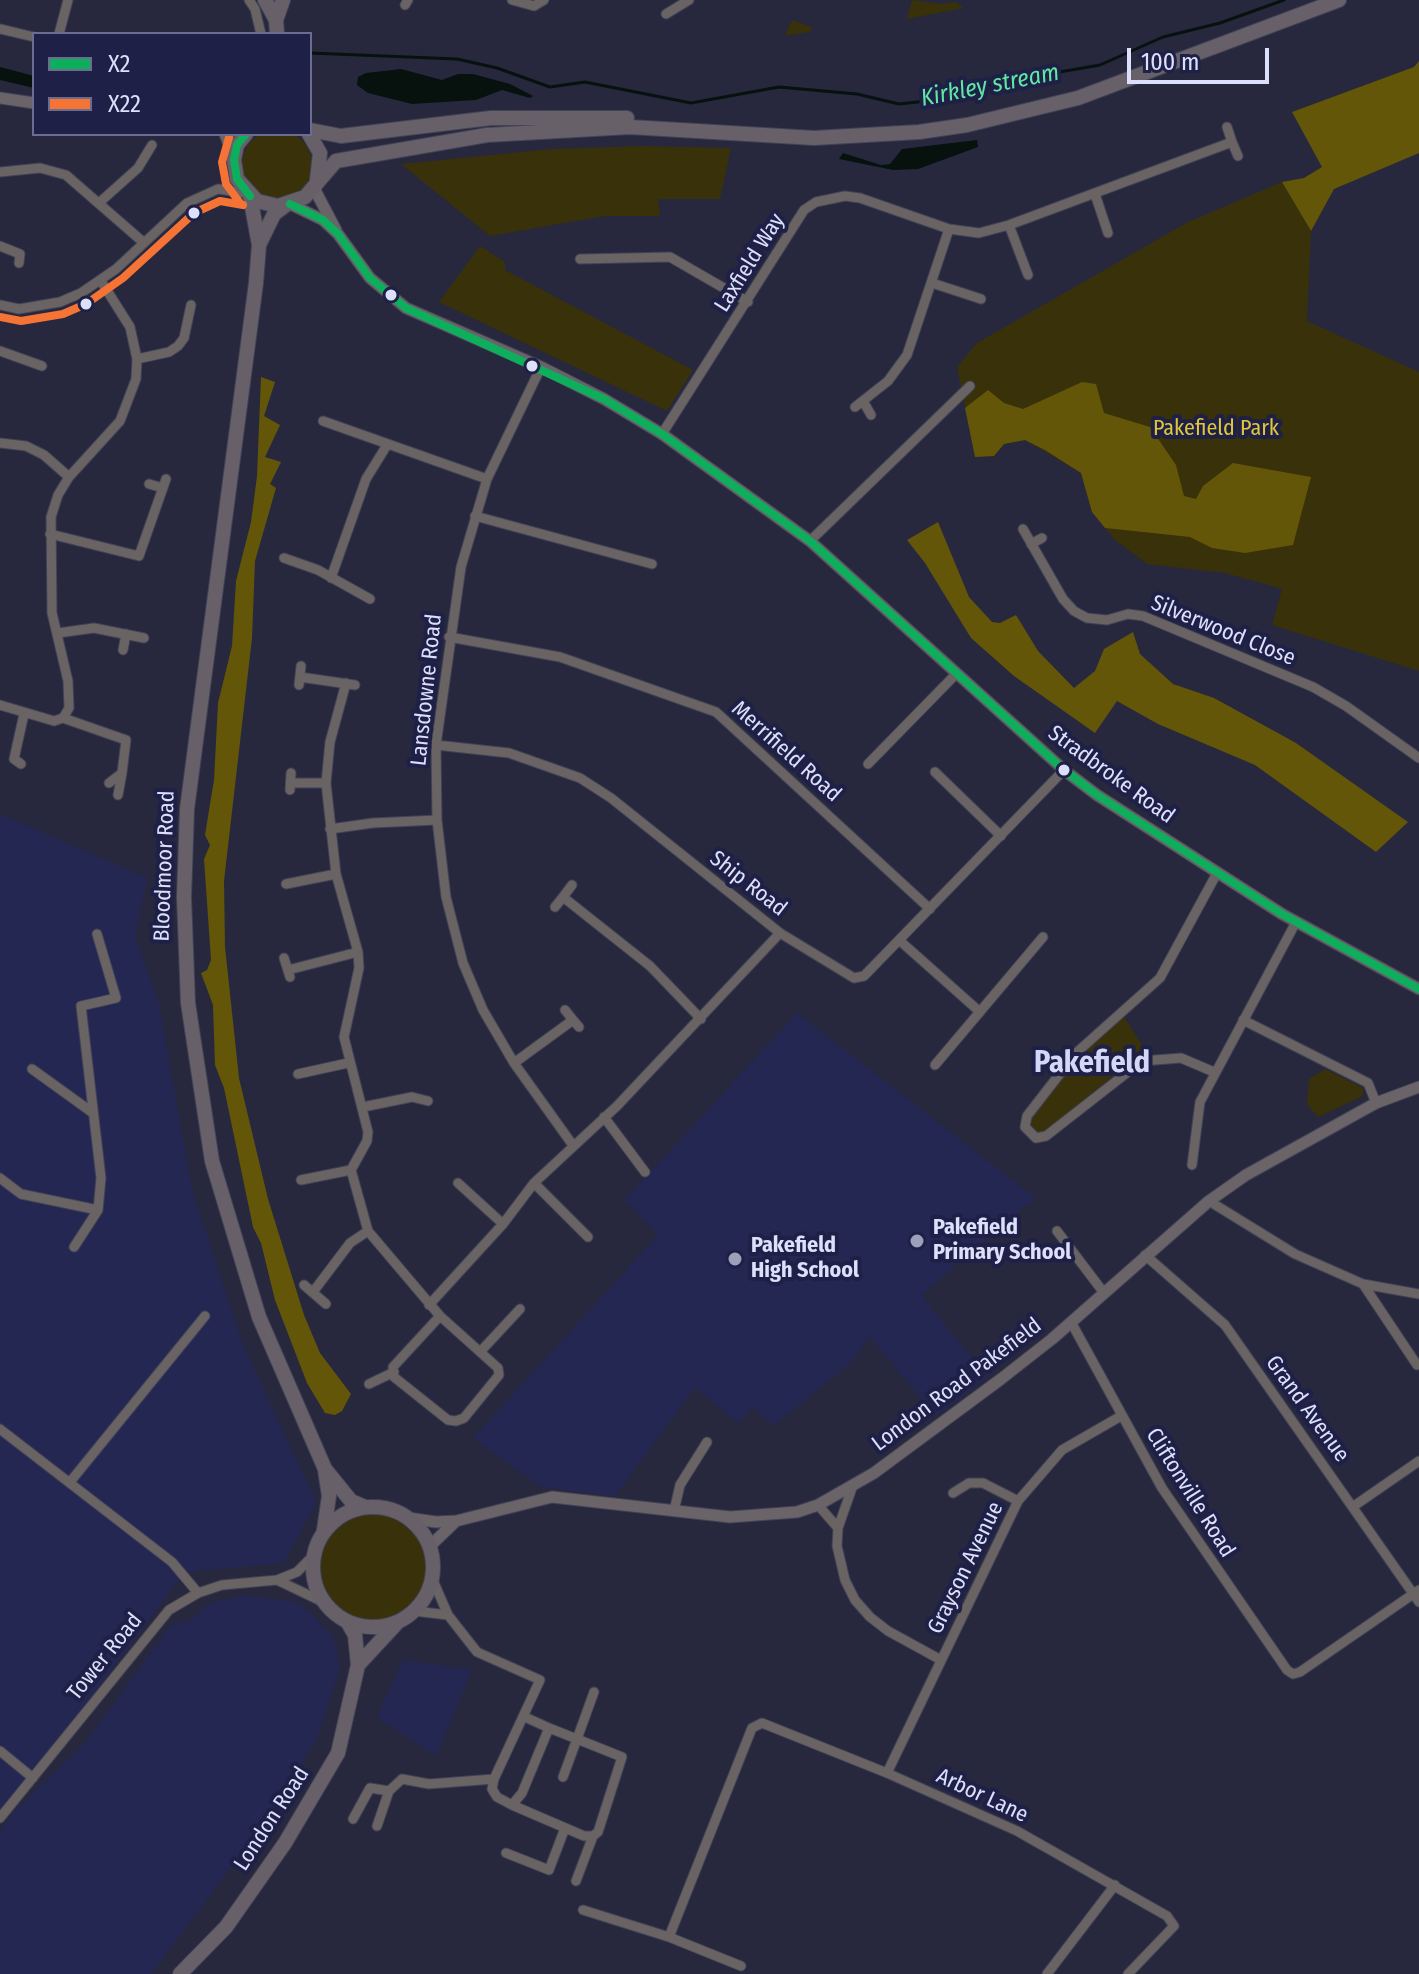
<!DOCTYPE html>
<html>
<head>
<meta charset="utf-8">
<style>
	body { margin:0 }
	#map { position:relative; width:1419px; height:1974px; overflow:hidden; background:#27283e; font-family:"Fira Sans Condensed",sans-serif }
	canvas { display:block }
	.legend { position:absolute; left:32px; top:32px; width:280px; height:104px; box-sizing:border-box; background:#1e2047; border:2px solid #6a6d8f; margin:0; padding:10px 14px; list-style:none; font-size:24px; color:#dce0fb }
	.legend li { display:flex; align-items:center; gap:16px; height:40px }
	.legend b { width:40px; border:2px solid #6a6d8f }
	.scale { position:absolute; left:1127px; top:48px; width:142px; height:36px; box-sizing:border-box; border:4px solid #dce0fb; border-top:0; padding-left:10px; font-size:24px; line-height:28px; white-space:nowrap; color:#dce0fb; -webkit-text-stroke:6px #1e2047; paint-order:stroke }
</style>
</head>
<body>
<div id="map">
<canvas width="1419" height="1974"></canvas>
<ul class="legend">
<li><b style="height:10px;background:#0daf5c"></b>X2</li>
<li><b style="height:10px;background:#f57335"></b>X22</li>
</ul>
<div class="scale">100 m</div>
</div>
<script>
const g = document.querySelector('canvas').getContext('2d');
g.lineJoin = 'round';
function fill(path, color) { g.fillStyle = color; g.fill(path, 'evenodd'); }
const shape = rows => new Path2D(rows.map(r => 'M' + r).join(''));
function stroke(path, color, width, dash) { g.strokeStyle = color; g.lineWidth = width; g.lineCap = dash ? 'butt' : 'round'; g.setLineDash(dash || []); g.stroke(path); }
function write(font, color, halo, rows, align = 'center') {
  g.font = font + ' "Fira Sans Condensed",sans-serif'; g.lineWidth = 8; g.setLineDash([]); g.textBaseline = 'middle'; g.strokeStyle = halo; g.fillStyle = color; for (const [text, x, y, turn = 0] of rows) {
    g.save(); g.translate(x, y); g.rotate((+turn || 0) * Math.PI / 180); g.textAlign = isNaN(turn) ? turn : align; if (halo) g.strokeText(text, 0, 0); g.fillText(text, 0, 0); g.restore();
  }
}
fill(shape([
	[0,814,147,878,135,936,159,1004,192,1190,243,1345,316,1502,284,1563,185,1572,0,1818],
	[797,1013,1035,1198,921,1295,987,1377,936,1416,870,1337,849,1364,774,1425,752,1407,738,1423,695,1387,615,1496,541,1487,473,1438,658,1235,625,1200],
	[244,1595,300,1603,333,1637,337,1649,339,1671,318,1736,279,1803,151,1974,0,1974,0,1832,16,1810,84,1744,169,1628,177,1622,186,1623,210,1603],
	[403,1660,472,1670,436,1756,377,1717]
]), '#252753');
fill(shape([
	[912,0,941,4,956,2,964,8,907,19],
	[792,20,812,27,810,32,785,36],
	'242 165a35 35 0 1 1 70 0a35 35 0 1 1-70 0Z',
	[642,146,731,148,720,199,658,199,660,216,604,216,490,236,401,164,552,149],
	[1282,182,1311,231,1307,321,1419,372,1419,671,1272,625,1282,589,1225,573,1147,564,1115,540,1092,512,1081,473,1025,440,1004,444,994,456,975,457,957,367,977,343,1188,222],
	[480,246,505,262,505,270,693,370,667,411,439,302],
	[1124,1017,1149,1056,1128,1064,1046,1131,1037,1135,1029,1129,1029,1121,1082,1052],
	[1325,1069,1363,1088,1363,1096,1318,1117,1307,1104,1309,1079],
	'320 1567a53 53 0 1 1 106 0a53 53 0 1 1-106 0Z'
]), '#38310a');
fill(shape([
	[1419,61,1419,153,1334,189,1311,231,1282,182,1304,178,1322,167,1292,112,1414,67],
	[261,377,275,382,264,416,280,425,265,457,281,462,270,484,276,488,255,561,252,638,224,881,225,947,239,1078,268,1199,304,1315,320,1353,351,1394,342,1411,335,1415,325,1413,307,1383,275,1300,261,1243,253,1227,224,1088,215,1065,213,1005,201,973,207,970,211,960,204,859,210,845,205,835,214,780,218,703,232,646,236,581,251,522,257,476],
	[1082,382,1096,384,1104,413,1150,427,1176,465,1184,496,1196,499,1203,486,1233,463,1311,477,1293,545,1245,553,1212,548,1190,537,1105,528,1092,512,1081,473,1045,450,1025,440,1004,444,994,456,975,457,965,408,988,390,1004,403,1023,409],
	[938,522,969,597,992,622,1000,623,1016,615,1038,651,1074,688,1095,671,1104,649,1133,632,1140,654,1173,684,1214,698,1296,743,1408,822,1376,852,1255,765,1158,724,1117,701,1095,733,1014,676,971,638,925,563,907,540]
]), '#635608');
fill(shape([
	[0,67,34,76,34,88,0,80],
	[401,69,442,80,458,74,473,74,510,84,533,96,530,98,502,90,476,100,412,104,368,93,357,85,358,77,366,73],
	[977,140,978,147,918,169,893,170,839,159,843,153,881,165,890,164,902,149]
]), '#07120e');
stroke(shape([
	[310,53,457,59,497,68,550,87,585,82,691,103,779,87,857,94,899,104,945,99,996,83,1100,65,1163,37,1220,23,1284,0]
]), '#07120e', 3);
const minor = shape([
	[249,0,255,9,261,34],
	[512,0,534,6,544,0],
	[405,5,408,0],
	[666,14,689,0],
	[1,29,34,37],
	[59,34,68,0],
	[1227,127,1232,142],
	[0,172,40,168,66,175,143,242],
	[1095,194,1108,233],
	[100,202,138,168,152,145],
	[1009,225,1028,275],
	[0,246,20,254,19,263],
	[580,259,670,257,748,302],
	[932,283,981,299],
	[0,305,19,309,60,302,81,293,116,269,187,203,218,189,245,193],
	[0,351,42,366],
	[137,359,169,352,178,346,184,338,191,305],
	[541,367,487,479,461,567,436,745,437,820,446,897,463,963,483,1010,514,1063,572,1144],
	[863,401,871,415],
	[855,407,888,381,907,355,949,229],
	[323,421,487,479],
	[662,434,804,210,816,202,845,196,860,198,949,229,979,233,1009,225,1232,142,1238,156],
	[0,443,26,446,44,455,69,477],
	[149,484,163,488],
	[475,516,652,564],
	[1023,529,1063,599,1074,611,1087,618,1107,620,1128,614,1143,616,1313,687,1346,706,1419,758],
	[50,534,139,556,166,479],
	[810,541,970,386],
	[1031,544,1042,538],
	[284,558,318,570,370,599],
	[331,578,366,479,387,445],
	[58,633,94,628,144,638],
	[449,637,560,657,716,712,930,909],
	[123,650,126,634],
	[300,677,355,685],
	[346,683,330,742,326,783,336,874,358,952,359,968,344,1037,368,1132,367,1141,351,1170,368,1231,440,1316,498,1368,499,1375,464,1418,456,1421,448,1420,394,1377,393,1367,440,1316],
	[299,685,301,666],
	[0,705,54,721,63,718,126,740,122,773,109,783],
	[63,718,69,708,68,681,52,613,51,517,58,495,69,477,120,421,136,379,137,359,130,327,101,281],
	[436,745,509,753,580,778,611,798,780,933,854,978,864,976,1064,770],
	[21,764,14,759,24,714],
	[868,764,957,673],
	[935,772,1001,836],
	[291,783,326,783],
	[290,790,291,773],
	[118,795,122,773],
	[330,829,373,823,437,820],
	[286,884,336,874],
	[572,885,563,897,650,966,701,1019],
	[555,907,563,897],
	[899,940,980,1012],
	[284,958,290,977],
	[288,970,358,952],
	[565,1010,573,1020],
	[1243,1020,1368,1083,1376,1103],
	[514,1063,573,1020,579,1027],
	[935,1065,1043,937],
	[32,1069,93,1113],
	[1214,1072,1181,1058,1142,1061,1046,1136,1036,1138,1025,1127,1027,1116,1076,1053,1160,978,1217,873],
	[298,1074,348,1063],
	[363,1107,412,1097,428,1101],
	[604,1117,645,1172],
	[1192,1165,1200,1102,1296,922],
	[0,1178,21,1194,98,1210],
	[301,1180,351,1170],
	[458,1183,503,1224],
	[534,1183,588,1237],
	[1209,1201,1295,1254,1363,1284,1419,1294],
	[1057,1231,1104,1293],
	[74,1247,98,1210,101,1178,81,1006,116,998,97,934],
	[1145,1255,1225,1325,1419,1602],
	[1363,1284,1417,1365],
	[304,1285,326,1304],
	[313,1292,350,1243,368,1231],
	[429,1305,503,1224,534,1183,617,1106,780,933],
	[1071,1322,1162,1488,1287,1670,1293,1674,1300,1672,1419,1590],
	[480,1352,520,1309],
	[369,1384,394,1372],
	[0,1429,172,1562,198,1593],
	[70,1482,205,1316],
	[852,1488,838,1528,837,1546,845,1580,855,1600,870,1617,888,1631,941,1660],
	[953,1493,969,1483,983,1483,1018,1501],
	[818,1505,838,1528],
	[1354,1506,1419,1461],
	[674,1511,680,1485,707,1442],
	[432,1578,448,1615,477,1652,540,1680,494,1779,492,1789,497,1797,512,1805,522,1793,549,1728,525,1717],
	[277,1580,323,1602],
	[414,1611,448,1615],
	[549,1728,577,1739,594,1692],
	[0,1751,33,1778],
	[887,1773,1018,1501,1062,1450,1121,1416],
	[512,1805,584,1836,593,1836,598,1832,622,1757,577,1739,563,1777],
	[0,1818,169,1610,198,1593,222,1585,277,1580,297,1572,313,1556],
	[353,1819,370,1788,389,1791,402,1779,429,1784,494,1779],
	[377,1826,389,1791],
	[506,1853,549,1870,565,1828],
	[576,1881,593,1836],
	[583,1910,669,1937,741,1966],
	[669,1937,752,1728,762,1723,887,1773,1017,1831,1167,1916,1174,1926,1128,1974],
	[1047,1974,1115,1885]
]);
const major = shape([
	[0,98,34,103],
	[225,134,233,155],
	[315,184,316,192,336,230],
	[290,204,323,220,338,234,370,278,406,308,541,367,604,399,662,434,810,541,1064,770,1097,795,1282,914,1419,989],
	[408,1518,436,1522,456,1521,552,1497,730,1517,797,1512,818,1505,874,1473,1001,1379,1052,1339,1209,1201,1246,1175,1376,1103,1419,1087],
	[430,1546,456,1521]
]);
const highway = shape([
	[265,0,276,20],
	[277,34,276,20,283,0],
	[310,130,341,136,491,118,627,118],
	[246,134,237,145,234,160,237,179,257,201,278,206,305,197,336,161,487,135,630,127,814,138,919,132,967,125,1078,98,1339,0],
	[309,134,320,153,317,180],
	[250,196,259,245,256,283,187,809,184,897,188,1003,212,1161,259,1317,325,1469,351,1501,365,1507],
	[259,245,274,214,286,205],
	'313 1567a60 60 0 1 1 120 0a60 60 0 1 1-120 0Z',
	[324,1530,329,1496,325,1470],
	[358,1665,396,1624],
	[180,1974,226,1927,285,1843,338,1753,358,1665,355,1635,347,1621]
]);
stroke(minor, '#424357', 11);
stroke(major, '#424357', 13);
stroke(highway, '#424357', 16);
stroke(minor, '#696363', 9);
stroke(major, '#6a6469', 11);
stroke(highway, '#686069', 14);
stroke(shape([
	[246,134,237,145,234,160,237,179,250,196],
	[290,204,323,220,338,234,370,278,406,308,604,399,662,434,810,541,1064,770,1097,795,1282,914,1419,989]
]), '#0daf5c', 8);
stroke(shape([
	[230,134,222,162,226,184,240,203],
	[0,317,21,321,63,314,86,304,123,278,194,213,220,201,243,205]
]), '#f57335', 8);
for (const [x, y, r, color] of [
	[194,213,7,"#dce0fb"],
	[391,295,7,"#dce0fb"],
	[86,304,7,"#dce0fb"],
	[532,366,7,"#dce0fb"],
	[1064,770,7,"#dce0fb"],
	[917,1241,8,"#9da0b9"],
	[735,1259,8,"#9da0b9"]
]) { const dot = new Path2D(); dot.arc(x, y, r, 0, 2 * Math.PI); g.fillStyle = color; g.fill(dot); stroke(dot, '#1e2047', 3); }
write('22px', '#dce0fb', '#1e2047', [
	["Laxfield Way",750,263,-58],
	["Silverwood Close",1223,631,22],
	["Lansdowne Road",427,690,-84],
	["Merrifield Road",786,752,42],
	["Stradbroke Road",1111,775,36],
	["Bloodmoor Road",165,866,-88],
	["Ship Road",748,884,38],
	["London Road Pakefield",957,1385,-37],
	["Grand Avenue",1307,1409,54],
	["Cliftonville Road",1190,1493,58],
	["Grayson Avenue",966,1568,-64],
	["Tower Road",105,1657,-51],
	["Arbor Lane",982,1796,25],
	["London Road",272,1819,-57]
]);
write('22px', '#e0c639', '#1e2047', [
	["Pakefield Park",1216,429]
]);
write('bold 22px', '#dce0fb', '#1e2047', [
	["Pakefield",933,1228],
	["Primary School",933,1253],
	["Pakefield",751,1246],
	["High School",751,1271]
], 'left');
write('italic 24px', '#60e7a3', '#1e2047', [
	["Kirkley stream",990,86,-11]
]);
write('bold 30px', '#d3d8f7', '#1e2047', [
	["Pakefield",1092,1064]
]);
</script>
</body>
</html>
